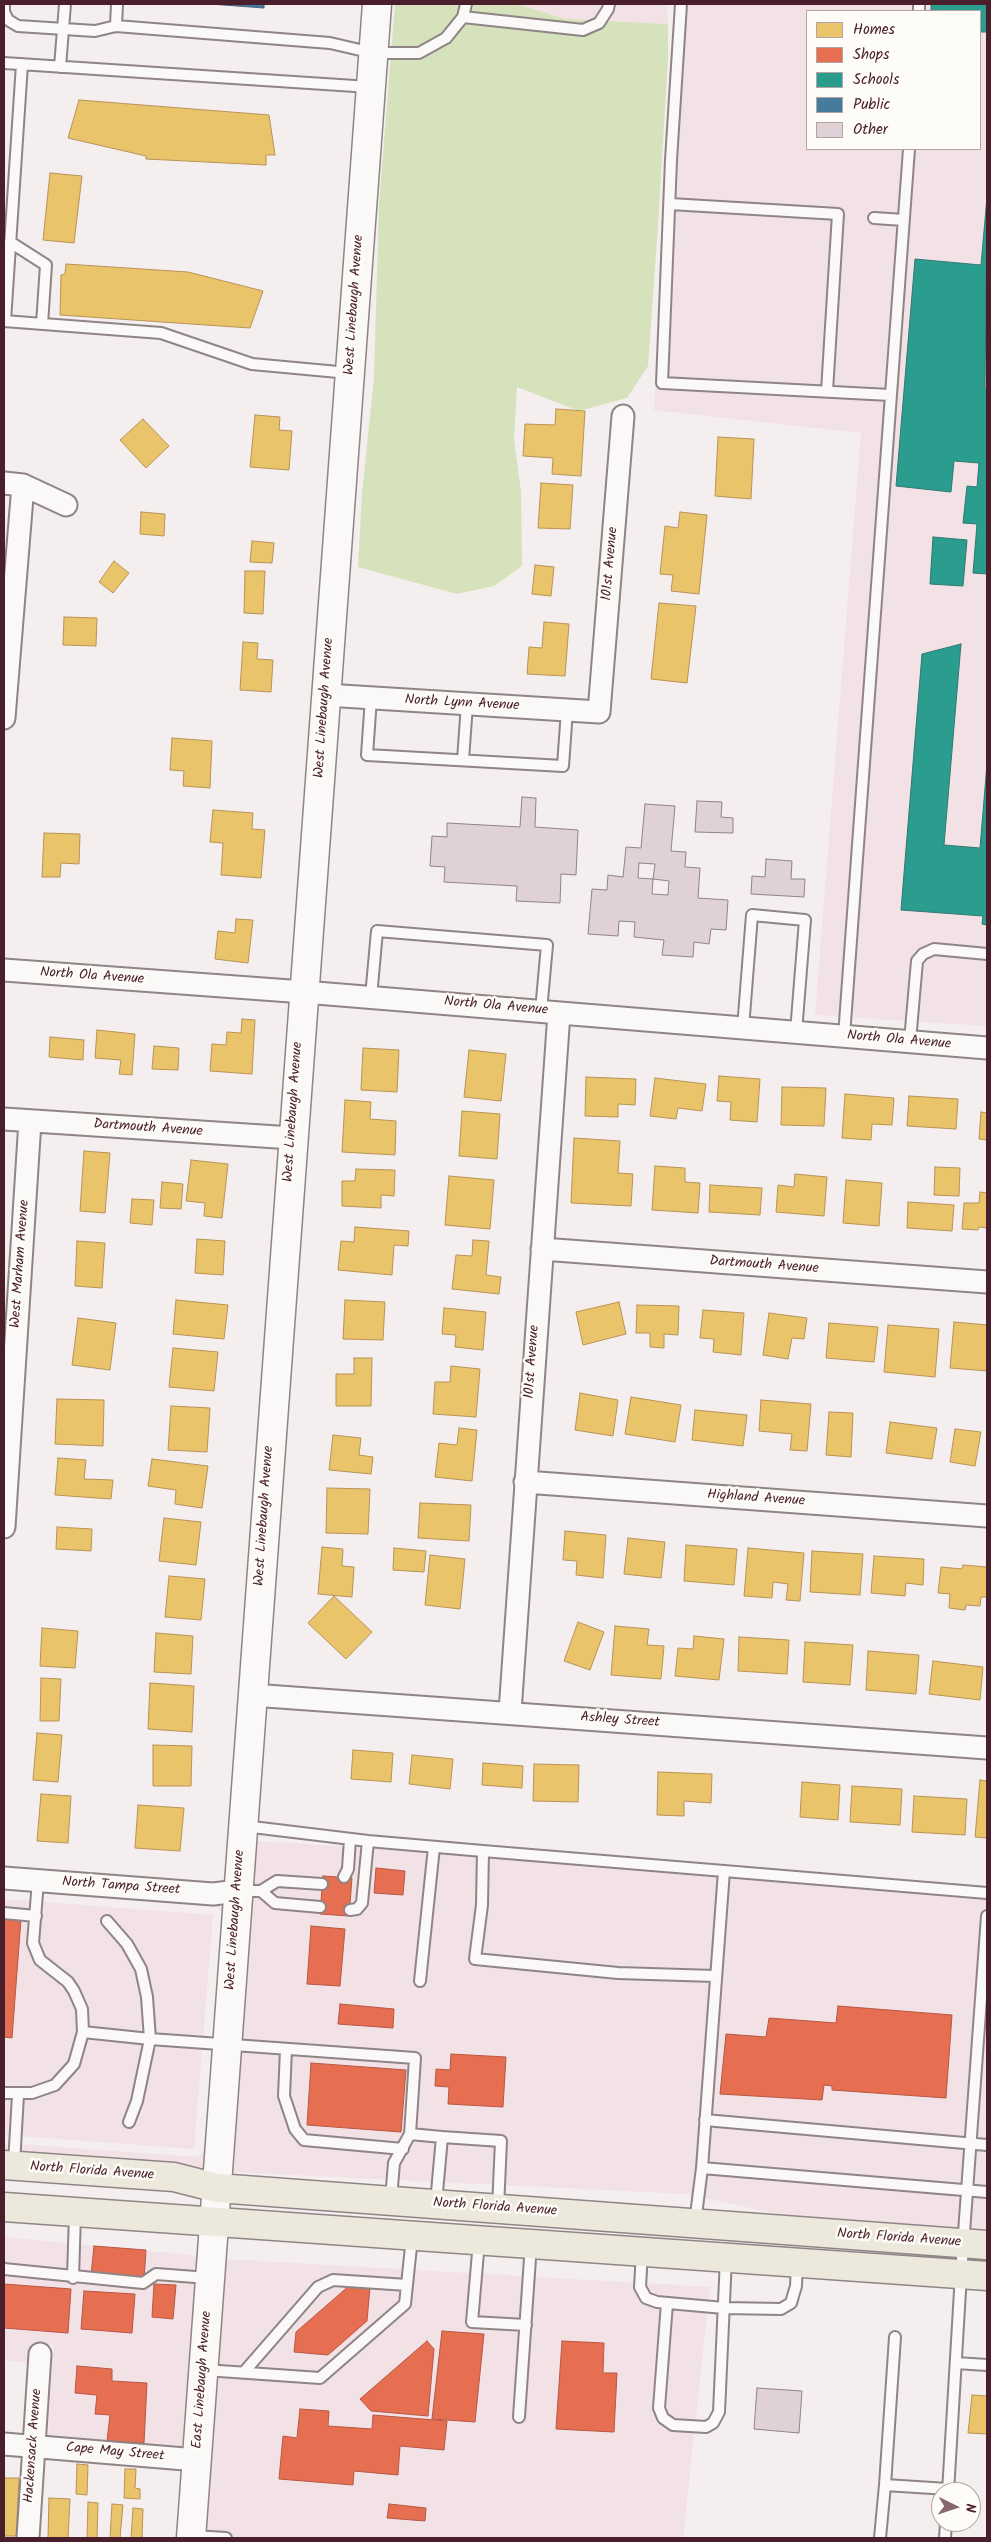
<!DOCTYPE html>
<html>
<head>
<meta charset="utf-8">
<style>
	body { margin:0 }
	#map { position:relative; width:991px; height:2542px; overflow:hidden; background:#f4eeee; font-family:Kalam,sans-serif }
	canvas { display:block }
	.frame { position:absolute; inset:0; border:5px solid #4a1f2b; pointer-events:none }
	.legend { position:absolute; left:806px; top:10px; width:175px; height:140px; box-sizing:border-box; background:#fdfcf7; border:1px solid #b5a4a5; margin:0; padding:6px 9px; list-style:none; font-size:15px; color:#4a1f2b }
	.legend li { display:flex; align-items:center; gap:10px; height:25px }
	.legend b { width:25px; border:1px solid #b5a4a5 }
	.north { position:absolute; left:931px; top:2482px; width:50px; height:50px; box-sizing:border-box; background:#fdfcf7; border:1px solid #b5a4a5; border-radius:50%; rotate:94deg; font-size:14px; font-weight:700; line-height:20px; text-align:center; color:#4a1f2b }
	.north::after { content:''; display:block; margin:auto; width:18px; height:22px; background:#86676f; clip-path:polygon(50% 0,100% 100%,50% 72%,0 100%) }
</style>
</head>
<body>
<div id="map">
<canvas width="991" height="2542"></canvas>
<div class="frame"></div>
<ul class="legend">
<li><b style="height:14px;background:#e9c46a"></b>Homes</li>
<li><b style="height:14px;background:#e76f51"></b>Shops</li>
<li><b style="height:14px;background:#2a9d8f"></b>Schools</li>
<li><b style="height:14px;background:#457b9d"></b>Public</li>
<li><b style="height:14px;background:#dfd1d5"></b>Other</li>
</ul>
<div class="north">N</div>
</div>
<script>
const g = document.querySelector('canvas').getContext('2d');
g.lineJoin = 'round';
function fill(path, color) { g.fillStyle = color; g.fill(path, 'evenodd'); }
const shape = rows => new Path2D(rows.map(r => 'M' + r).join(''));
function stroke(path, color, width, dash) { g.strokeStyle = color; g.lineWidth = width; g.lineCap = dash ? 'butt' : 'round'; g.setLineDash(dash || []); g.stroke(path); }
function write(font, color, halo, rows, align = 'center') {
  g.font = font + ' Kalam,sans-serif'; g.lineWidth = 5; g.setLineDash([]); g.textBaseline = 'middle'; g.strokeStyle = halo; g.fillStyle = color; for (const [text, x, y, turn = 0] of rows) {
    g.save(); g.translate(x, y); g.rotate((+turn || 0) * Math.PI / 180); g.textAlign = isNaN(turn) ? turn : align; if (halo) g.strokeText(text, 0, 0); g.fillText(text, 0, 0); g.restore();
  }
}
fill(shape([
	[517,4,667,4,668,24,565,19],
	[685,4,987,4,987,1026,815,1015,861,433,654,410],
	[807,11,980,11,980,149,807,149],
	[255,1841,987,1886,987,2233,810,2221,686,2194,230,2172],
	[4,1888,226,1905,207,2171,4,2155,4,2143,197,2157,202,2154,204,2150,223,1916,221,1911,216,1907,4,1890],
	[4,1899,213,1915,194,2149,4,2135],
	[4,2237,201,2256,187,2449,48,2437,53,2345,30,2344,29,2363,4,2360],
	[224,2259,710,2287,683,2538,203,2538]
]), '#f2e1e5');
fill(shape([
	[395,4,517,4,565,19,668,24,668,57,658,226,648,366,627,398,579,411,517,387,514,439,521,492,522,566,494,586,457,594,358,567,362,494,374,378,379,204]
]), '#d5e2bb');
const homes = shape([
	[79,100,269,115,275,155,266,155,266,165,146,159,146,156,68,138,79,100],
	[50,173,82,176,74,243,43,240,50,173],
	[66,264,188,272,263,291,250,328,60,315,61,275,65,274,66,264],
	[556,409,585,411,581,476,552,474,553,458,523,456,525,424,555,425,556,409],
	[255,415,280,417,279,430,292,431,289,470,250,467,255,415],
	[143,419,169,446,146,468,120,440,143,419],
	[718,437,754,439,751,499,715,496,718,437],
	[541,483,573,485,570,529,538,528,541,483],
	[141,512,165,514,164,536,140,534,141,512],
	[680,512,707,515,699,594,671,591,673,575,660,574,665,526,678,528,680,512],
	[252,541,274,543,272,563,250,562,252,541],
	[114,561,129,573,113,593,99,582,114,561],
	[535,565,554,567,551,596,532,594,535,565],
	[245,571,265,571,263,614,244,613,245,571],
	[659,603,696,606,687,683,651,679,659,603],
	[64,617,97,618,96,646,63,645,64,617],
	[544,622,569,624,565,676,527,674,529,647,542,648,544,622],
	[243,642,258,643,257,659,273,660,271,692,240,690,243,642],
	[172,738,212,741,210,788,183,786,184,771,170,770,172,738],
	[213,810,253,813,252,829,265,830,261,878,221,875,223,843,210,842,213,810],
	[44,833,80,834,79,864,61,863,60,877,42,877,44,833],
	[236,919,253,920,248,963,215,959,218,931,235,933,236,919],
	[242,1019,255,1020,252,1074,210,1071,212,1044,226,1045,227,1032,241,1033,242,1019],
	[97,1030,135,1034,132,1075,119,1074,121,1060,95,1058,97,1030],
	[50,1037,84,1040,83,1060,49,1057,50,1037],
	[154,1046,179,1048,178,1070,152,1069,154,1046],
	[363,1048,399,1050,397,1092,361,1090,363,1048],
	[469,1050,506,1054,501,1101,464,1097,469,1050],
	[719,1076,760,1079,757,1122,730,1120,731,1102,717,1101,719,1076],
	[586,1077,636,1079,635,1105,618,1104,618,1117,585,1116,586,1077],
	[655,1078,706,1084,702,1111,678,1108,676,1119,650,1116,655,1078],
	[782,1087,826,1088,824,1126,781,1125,782,1087],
	[845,1094,894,1098,892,1125,872,1124,871,1140,842,1138,845,1094],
	[909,1096,958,1099,956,1129,907,1126,909,1096],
	[345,1100,371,1102,370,1119,396,1121,395,1155,342,1152,345,1100],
	[462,1111,500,1114,497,1159,459,1156,462,1111],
	[981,1112,987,1113,987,1140,979,1139,981,1112],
	[574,1138,620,1141,618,1173,633,1174,631,1206,571,1203,574,1138],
	[84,1151,110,1153,105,1213,80,1211,84,1151],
	[191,1160,228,1164,222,1218,204,1216,205,1203,186,1201,191,1160],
	[655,1166,685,1168,685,1182,700,1183,698,1213,652,1210,655,1166],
	[935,1167,960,1168,959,1196,934,1195,935,1167],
	[356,1169,395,1170,394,1196,381,1195,381,1208,342,1206,342,1181,355,1181,356,1169],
	[795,1174,827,1177,824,1216,776,1212,778,1185,794,1187,795,1174],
	[449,1176,494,1180,490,1229,445,1225,449,1176],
	[846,1180,882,1183,879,1226,843,1223,846,1180],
	[162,1182,183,1184,181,1209,160,1208,162,1182],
	[710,1185,762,1188,760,1215,709,1212,710,1185],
	[980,1192,987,1193,987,1228,979,1227,978,1230,962,1229,964,1203,979,1203,980,1192],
	[132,1199,154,1200,152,1225,130,1223,132,1199],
	[908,1202,954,1205,952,1231,907,1228,908,1202],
	[355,1227,409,1231,408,1246,394,1245,392,1275,338,1270,341,1241,354,1242,355,1227],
	[197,1239,225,1241,223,1275,195,1273,197,1239],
	[473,1240,489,1241,486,1275,501,1277,499,1294,452,1289,456,1255,472,1256,473,1240],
	[77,1241,105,1243,102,1288,75,1286,77,1241],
	[176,1300,228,1305,224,1339,173,1334,176,1300],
	[345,1300,385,1302,383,1340,343,1339,345,1300],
	[619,1302,626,1334,583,1345,576,1312,619,1302],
	[637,1305,679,1306,678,1335,664,1334,664,1348,650,1347,650,1333,636,1333,637,1305],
	[444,1308,486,1312,483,1350,455,1347,456,1335,442,1334,444,1308],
	[703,1310,744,1313,741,1355,713,1352,714,1339,700,1338,703,1310],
	[769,1313,807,1318,804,1339,792,1338,788,1359,763,1355,769,1313],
	[78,1318,116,1323,110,1370,72,1365,78,1318],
	[954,1322,987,1325,987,1371,950,1368,954,1322],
	[829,1323,878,1327,874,1362,826,1358,829,1323],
	[888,1325,939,1329,935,1377,884,1372,888,1325],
	[173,1348,218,1352,214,1391,169,1387,173,1348],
	[354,1358,372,1358,371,1406,336,1406,336,1374,354,1374,354,1358],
	[451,1366,480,1369,476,1417,433,1414,435,1382,450,1382,451,1366],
	[580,1393,618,1400,613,1436,575,1430,580,1393],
	[631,1397,681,1405,675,1442,625,1434,631,1397],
	[57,1399,104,1400,103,1446,55,1444,57,1399],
	[761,1400,811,1404,807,1451,790,1450,792,1434,759,1431,761,1400],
	[171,1406,210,1408,207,1452,168,1450,171,1406],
	[695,1410,747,1415,743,1446,692,1440,695,1410],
	[829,1412,853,1413,851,1457,826,1455,829,1412],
	[890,1422,937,1428,932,1459,886,1453,890,1422],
	[459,1428,477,1430,472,1481,435,1477,439,1443,457,1445,459,1428],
	[955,1429,981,1432,975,1466,950,1462,955,1429],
	[333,1435,361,1438,359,1455,373,1457,371,1474,329,1470,333,1435],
	[58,1458,86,1460,84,1479,113,1480,111,1499,55,1495,58,1458],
	[152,1459,208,1466,202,1508,175,1504,176,1490,148,1486,152,1459],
	[327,1488,370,1489,368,1534,326,1533,327,1488],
	[420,1503,471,1505,469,1541,418,1538,420,1503],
	[164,1518,201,1522,196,1565,159,1561,164,1518],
	[57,1527,92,1529,91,1551,56,1549,57,1527],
	[565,1531,606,1535,603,1578,576,1575,577,1561,563,1560,565,1531],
	[628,1538,665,1542,661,1578,624,1574,628,1538],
	[686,1545,737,1549,734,1585,684,1581,686,1545],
	[322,1547,343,1549,342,1566,354,1567,352,1597,318,1594,322,1547],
	[394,1548,426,1551,424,1572,393,1570,394,1548],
	[748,1548,804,1553,800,1601,786,1600,788,1584,773,1582,772,1598,744,1596,748,1548],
	[812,1551,863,1554,860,1595,810,1592,812,1551],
	[430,1555,465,1559,460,1609,425,1605,430,1555],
	[874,1556,924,1559,923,1585,906,1583,905,1596,871,1593,874,1556],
	[963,1565,987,1567,987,1597,981,1597,980,1606,966,1605,965,1610,949,1608,950,1594,938,1593,941,1567,962,1569,963,1565],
	[169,1576,205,1579,201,1620,165,1617,169,1576],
	[334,1596,372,1632,346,1659,308,1623,334,1596],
	[578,1622,604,1632,590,1670,564,1661,578,1622],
	[615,1626,649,1629,647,1645,664,1646,661,1679,611,1675,615,1626],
	[42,1628,78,1631,75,1668,40,1666,42,1628],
	[156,1633,193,1636,191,1674,154,1672,156,1633],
	[694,1636,724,1639,719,1680,675,1676,678,1648,693,1649,694,1636],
	[739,1637,789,1640,787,1674,738,1671,739,1637],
	[805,1642,853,1645,850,1685,803,1682,805,1642],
	[868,1651,919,1655,916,1694,866,1690,868,1651],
	[933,1661,983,1667,980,1700,929,1694,933,1661],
	[41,1678,61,1679,59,1721,40,1721,41,1678],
	[150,1683,194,1686,192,1732,148,1729,150,1683],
	[37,1733,62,1735,58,1782,33,1780,37,1733],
	[153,1745,192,1746,191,1786,153,1786,153,1745],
	[353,1750,393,1753,391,1782,351,1779,353,1750],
	[412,1755,453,1759,450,1789,409,1784,412,1755],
	[483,1763,523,1766,522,1788,482,1785,483,1763],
	[534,1764,579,1765,578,1802,533,1801,534,1764],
	[658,1772,712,1774,711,1803,684,1801,684,1816,657,1815,658,1772],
	[980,1780,987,1781,987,1838,975,1837,980,1780],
	[802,1782,840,1785,838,1820,800,1817,802,1782],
	[852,1786,902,1789,900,1825,850,1822,852,1786],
	[41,1794,71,1796,68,1843,37,1841,41,1794],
	[914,1796,967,1799,965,1835,912,1832,914,1796],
	[138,1805,184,1808,180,1851,135,1848,138,1805],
	[972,2395,987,2396,987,2434,968,2433,972,2395],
	[77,2464,88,2465,87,2495,76,2494,77,2464],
	[125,2469,136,2469,135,2488,140,2489,140,2499,124,2498,125,2469],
	[4,2478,19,2478,16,2536,4,2536,4,2478],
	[49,2498,70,2499,68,2538,48,2538,49,2498],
	[88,2502,98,2503,97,2538,87,2538,88,2502],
	[112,2504,123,2505,120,2538,110,2538,112,2504],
	[133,2508,143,2509,142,2538,131,2538,133,2508]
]);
fill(homes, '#e9c46a');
stroke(homes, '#b99257', 1);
const shops = shape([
	[376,1868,405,1871,403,1895,374,1893,376,1868],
	[323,1876,352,1878,349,1916,320,1914,323,1876],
	[4,1917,21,1919,12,2038,4,2037,4,1917],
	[311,1926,345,1929,340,1986,307,1984,311,1926],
	[340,2004,394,2009,393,2028,338,2024,340,2004],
	[838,2006,952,2015,946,2098,832,2090,832,2086,824,2085,822,2100,720,2094,726,2034,766,2037,769,2018,836,2023,838,2006],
	[451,2054,506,2057,503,2107,448,2104,449,2087,435,2086,436,2069,450,2070,451,2054],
	[311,2063,406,2070,401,2132,307,2125,311,2063],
	[94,2246,146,2250,144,2279,91,2275,94,2246],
	[4,2284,71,2289,68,2333,4,2328,4,2284],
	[154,2284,176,2285,173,2319,152,2317,154,2284],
	[350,2285,370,2287,367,2321,328,2355,294,2352,296,2332,350,2285],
	[84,2291,135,2294,132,2333,81,2329,84,2291],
	[442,2331,484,2334,475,2422,432,2419,442,2331],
	[427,2341,434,2349,428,2416,371,2411,360,2399,427,2341],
	[562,2341,604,2343,603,2373,617,2373,614,2432,556,2429,562,2341],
	[77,2366,112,2369,112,2381,147,2383,144,2443,107,2441,110,2415,95,2414,97,2395,75,2393,77,2366],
	[300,2409,329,2411,328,2426,343,2427,372,2429,373,2415,447,2421,444,2450,400,2446,398,2475,354,2471,353,2485,279,2479,283,2436,297,2438,300,2409],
	[389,2504,426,2508,425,2521,387,2518,389,2504]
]);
fill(shops, '#e76f51');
stroke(shops, '#b85746', 1);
const schools = shape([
	[931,4,987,4,987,32,980,32,980,11,931,11,931,4],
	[987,197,985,389,987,390,987,574,973,573,977,524,963,523,967,486,977,487,979,463,954,461,951,492,896,486,915,259,981,265,987,197],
	[933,537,967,540,963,586,930,584,933,537],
	[961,644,944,845,980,848,987,764,987,925,982,924,983,916,901,910,922,654,961,644]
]);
fill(schools, '#2a9d8f');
stroke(schools, '#347771', 1);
const public = shape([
	[210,4,264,4,264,8,210,4]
]);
fill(public, '#457b9d');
stroke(public, '#465f7b', 1);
const building = shape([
	[522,797,536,798,535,827,578,830,576,875,561,874,560,903,516,901,517,886,444,882,445,867,430,866,432,836,447,837,447,823,520,827,522,797],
	[697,801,722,802,721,817,733,818,733,833,695,832,697,801],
	[645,804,675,806,671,851,686,852,685,867,700,868,698,898,728,900,726,930,711,929,709,944,694,942,693,957,662,955,664,940,634,937,635,922,619,921,618,936,588,934,592,889,607,890,608,875,623,877,626,847,641,848,645,804],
	[639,863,655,864,653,879,638,878,639,863],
	[653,879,669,881,668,895,652,894,653,879],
	[766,859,792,861,791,879,805,879,804,897,751,894,752,876,765,877,766,859],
	[757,2388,802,2391,799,2433,754,2429,757,2388]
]);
fill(building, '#dfd1d5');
stroke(building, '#8f8486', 1);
const lane = shape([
	[4,4,4,12,8,20,18,26,95,31,116,26,330,43,373,53,419,53,446,38,463,17,466,4],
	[681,4,671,160,662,383,890,395],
	[919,11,919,4],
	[463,17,583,30,599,23,608,9,609,4],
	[116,26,117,4],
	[4,63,370,87],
	[60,67,65,4],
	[670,204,838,214,827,391],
	[874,218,904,220],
	[10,242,46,265,42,324],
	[4,321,161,333,252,364,349,373],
	[5,321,22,64],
	[371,698,367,755,563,766,567,710],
	[463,760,467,704],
	[371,997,377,931,547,945,541,1011],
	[743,1028,752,915,805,920,796,1032],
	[844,1036,909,149],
	[910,1041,917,961,923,954,934,949,987,954],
	[244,1826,368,1841,483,1851],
	[344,1877,348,1869,350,1839],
	[239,1891,261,1891,277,1881,322,1884],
	[261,1891,275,1903,320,1907],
	[350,1910,357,1909,362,1903,368,1841],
	[4,1913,36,1916],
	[107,1921,127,1944,141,1969,147,1997,150,2039,137,2101,129,2122],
	[715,1976,618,1973,475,1959,482,1905,483,1851,724,1871],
	[420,1981,434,1847],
	[83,2032,150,2039,415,2058,410,2134,394,2163,391,2199],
	[286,2049,284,2096,295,2129,304,2140,403,2149],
	[4,2093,32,2093,55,2085,74,2064,83,2032,82,2009,74,1991,68,1982,40,1960,33,1943,38,1881],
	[705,2120,987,2145],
	[410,2134,442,2137],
	[14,2164,18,2095],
	[702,2168,724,1871,987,1893],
	[436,2203,442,2137,501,2141,498,2208],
	[695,2223,702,2168,987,2192],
	[479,2241,472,2322,526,2325],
	[642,2252,640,2287,646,2298,657,2302,724,2308,781,2309,791,2303,796,2286,797,2264],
	[4,2269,143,2283,156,2274,208,2278],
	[73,2278,75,2214],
	[667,2303,659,2408,663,2418,673,2425,706,2427,713,2423,719,2412,726,2258],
	[895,2337,885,2485,948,2489],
	[956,2363,987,2365],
	[205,2370,320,2378,405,2304,412,2237],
	[244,2372,318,2287,333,2280,407,2285],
	[519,2417,531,2244],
	[948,2492,961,2274,987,1916],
	[193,2536,226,2538],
	[880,2538,885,2485],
	[945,2538,946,2522]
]);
const street = shape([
	[4,483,23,485,4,718],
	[23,485,66,505],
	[326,695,599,712,623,416],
	[4,970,304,992,987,1048],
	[4,1119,292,1138],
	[542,1249,987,1282],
	[525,1482,987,1516],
	[4,1527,30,1121],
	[252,1695,987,1748],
	[510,1712,559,1013],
	[4,1878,213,1894,238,1891],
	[4,2444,197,2460],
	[28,2538,40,2354]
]);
const secondary = shape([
	[191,2538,377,4]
]);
const primary = shape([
	[4,2165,174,2177,217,2188,987,2245],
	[4,2207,987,2276]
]);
stroke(lane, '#8f8486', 14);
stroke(street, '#8f8486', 25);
stroke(secondary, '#8f8486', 31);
stroke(primary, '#8f8486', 31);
stroke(lane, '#faf9f7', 10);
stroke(street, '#faf9f7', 21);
stroke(secondary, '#faf9f7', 28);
stroke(primary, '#ece8dc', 28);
write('14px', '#4a1f2b', '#fdfcf7', [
	["West Linebaugh Avenue",355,305,-86],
	["101st Avenue",611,564,-85],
	["North Lynn Avenue",462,704,3],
	["West Linebaugh Avenue",325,708,-86],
	["North Ola Avenue",92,977,4],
	["North Ola Avenue",496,1007,5],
	["North Ola Avenue",899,1041,5],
	["West Linebaugh Avenue",294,1112,-86],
	["Dartmouth Avenue",148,1129,4],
	["West Marham Avenue",21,1264,-86],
	["Dartmouth Avenue",764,1266,4],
	["101st Avenue",533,1362,-86],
	["Highland Avenue",756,1499,4],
	["West Linebaugh Avenue",265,1516,-86],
	["Ashley Street",620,1721,4],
	["North Tampa Street",121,1887,4],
	["West Linebaugh Avenue",236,1920,-86],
	["North Florida Avenue",92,2172,4],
	["North Florida Avenue",495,2208,4],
	["North Florida Avenue",899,2239,4],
	["East Linebaugh Avenue",203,2380,-86],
	["Hackensack Avenue",34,2446,-86],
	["Cape May Street",115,2453,5]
]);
</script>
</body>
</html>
